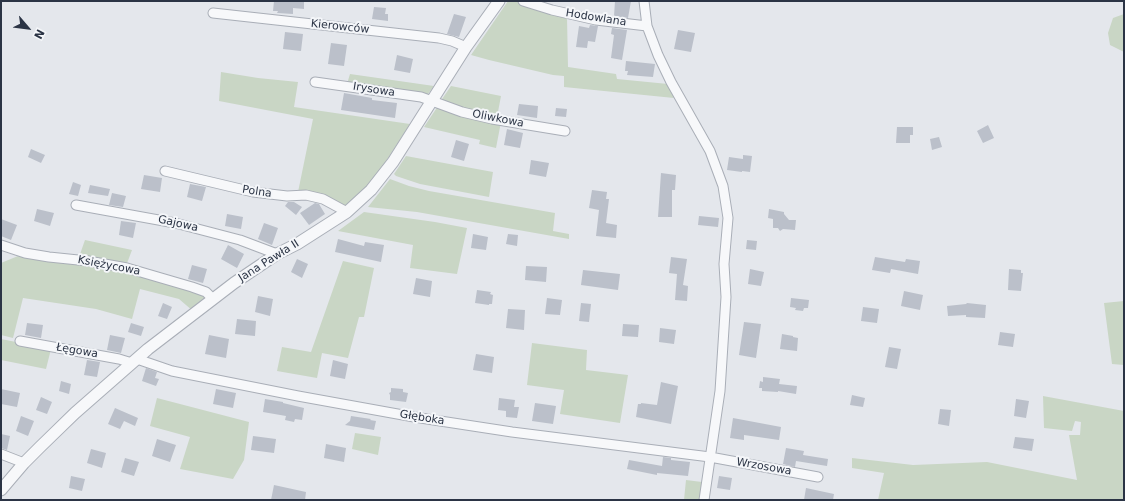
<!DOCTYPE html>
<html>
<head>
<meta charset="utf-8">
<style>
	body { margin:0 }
	#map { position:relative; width:1125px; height:501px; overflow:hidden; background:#e4e7ec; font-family:"DejaVu Sans",sans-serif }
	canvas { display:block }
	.frame { position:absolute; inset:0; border:2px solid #2b3445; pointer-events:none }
	.north { position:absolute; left:8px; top:8px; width:40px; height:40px; -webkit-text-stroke:3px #f4f6f9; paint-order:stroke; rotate:118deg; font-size:11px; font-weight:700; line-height:16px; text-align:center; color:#2b3445 }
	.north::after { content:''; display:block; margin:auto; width:14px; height:18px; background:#2b3445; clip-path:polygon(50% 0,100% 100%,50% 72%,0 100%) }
</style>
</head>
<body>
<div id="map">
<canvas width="1125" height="501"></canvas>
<div class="frame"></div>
<div class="north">N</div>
</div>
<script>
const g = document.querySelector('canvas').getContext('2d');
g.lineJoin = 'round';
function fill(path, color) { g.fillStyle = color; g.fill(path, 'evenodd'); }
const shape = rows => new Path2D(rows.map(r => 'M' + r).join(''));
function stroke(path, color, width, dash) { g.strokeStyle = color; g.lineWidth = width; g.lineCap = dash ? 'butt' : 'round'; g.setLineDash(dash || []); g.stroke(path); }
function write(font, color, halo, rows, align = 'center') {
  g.font = font + ' "DejaVu Sans",sans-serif'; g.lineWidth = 4; g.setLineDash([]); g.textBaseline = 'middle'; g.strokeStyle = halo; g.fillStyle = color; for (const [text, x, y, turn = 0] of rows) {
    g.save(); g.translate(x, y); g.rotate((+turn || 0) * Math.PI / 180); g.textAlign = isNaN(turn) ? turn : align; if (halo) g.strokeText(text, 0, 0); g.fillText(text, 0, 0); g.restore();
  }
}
fill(shape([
	[508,1,515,1,567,17,568,67,616,74,617,79,668,84,674,98,564,87,564,76,553,75,489,60,471,55],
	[1124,14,1124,52,1110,45,1108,33,1113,18],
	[221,72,258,78,298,82,294,107,410,124,374,180,345,208,298,192,313,119,219,101],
	[350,74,434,86,428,94,424,96,347,84],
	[451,86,501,96,497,117,440,102],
	[438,106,501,122,496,148,479,144,480,140,424,127],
	[406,156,493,172,489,197,420,184,396,176,394,174],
	[390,179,409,186,429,191,555,213,553,231,569,234,569,239,417,212,368,207],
	[364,212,435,222,467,228,457,274,410,268,413,245,338,231],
	[85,240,132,250,126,266,79,257],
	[18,256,83,262,121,270,207,296,208,299,193,311,179,299,140,289,132,319,96,309,23,298,13,338,1,335,1,263],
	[343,261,374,268,364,317,359,317,348,358,322,353,317,378,277,371,282,347,311,352],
	[1124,301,1124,365,1112,364,1104,303],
	[1,339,51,349,46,369,1,360],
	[532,343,587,350,586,370,628,375,620,423,560,414,564,390,527,385],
	[1043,396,1124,411,1124,500,878,500,884,473,852,468,852,458,913,465,987,462,1077,480,1069,435,1080,435,1081,422,1075,421,1072,431,1044,428],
	[157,398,249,422,244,460,233,479,180,469,190,437,150,426],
	[355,433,381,437,378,455,352,449],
	[686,480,702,482,699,500,684,500]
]), '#c9d6c5');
fill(shape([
	[274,1,304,1,304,9,293,8,293,14,277,13,278,11,273,11],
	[615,1,631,1,628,18,614,16],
	[374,7,386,8,385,14,388,14,388,21,372,19],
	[454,14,466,17,459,37,447,34],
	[590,25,598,26,595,42,588,41,587,48,576,47,579,26,589,28],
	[612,28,627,30,622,60,611,58,614,35,611,34],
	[678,30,695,33,691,52,674,49],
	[285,32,303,34,301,51,283,49],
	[331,43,347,45,344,66,328,64],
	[397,55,413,59,410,73,394,70],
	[626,61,655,64,653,77,627,75,628,71,625,71],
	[344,93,372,98,372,100,397,103,395,118,341,110],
	[519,104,538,106,537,118,517,115],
	[556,108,567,109,566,117,555,116],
	[988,125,994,138,983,143,977,131],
	[897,127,913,127,913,135,910,135,910,143,896,143],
	[507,129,523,133,520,148,504,145],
	[939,137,942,147,932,150,930,139],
	[456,140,469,144,464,161,451,157],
	[31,149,45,155,41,163,28,157],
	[743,155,752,156,750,172,742,171,742,172,727,170,729,157,743,159],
	[531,160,549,163,546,177,529,174],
	[661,173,676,175,675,190,672,190,672,217,658,217],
	[144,175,162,178,160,192,141,189],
	[73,182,81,185,78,196,69,194],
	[190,184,206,187,202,201,187,197],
	[90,185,110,189,108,196,88,193],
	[592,190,607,192,606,199,609,199,606,223,617,225,616,238,596,236,599,210,589,208],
	[112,193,126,196,123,207,109,205],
	[288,202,294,202,302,207,296,215,285,206],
	[315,203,319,204,325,214,309,225,300,213],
	[37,209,54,213,50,226,34,221],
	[769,209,784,212,784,214,789,220,796,220,795,230,783,229,780,231,778,228,773,228,773,219,768,218],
	[227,214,243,217,241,229,225,226],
	[699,216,719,218,718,227,698,225],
	[1,219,17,225,11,240,1,236],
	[121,221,136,223,133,238,119,235],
	[264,223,278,228,272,245,258,239],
	[473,234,488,237,486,250,471,248],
	[508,234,518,235,517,246,506,244],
	[338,239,364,246,365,242,384,245,381,262,335,252],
	[747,240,757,241,756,250,746,249],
	[228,245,244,254,237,268,221,259],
	[671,257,687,259,683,285,688,286,687,301,675,300,677,274,669,273],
	[875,257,905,262,906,259,920,261,918,274,891,269,890,273,872,270],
	[297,259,308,264,302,278,291,272],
	[192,265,207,269,203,283,188,279],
	[526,266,547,267,546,282,525,280],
	[750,269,764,272,761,286,748,284],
	[1009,269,1021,270,1021,273,1023,273,1021,291,1008,290],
	[583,270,620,274,618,290,581,285],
	[416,278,432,281,430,297,413,294],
	[477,290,491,292,490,294,493,295,492,304,489,304,489,305,475,303],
	[904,291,923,295,920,310,901,306],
	[258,296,273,299,270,316,255,312],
	[547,298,562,300,560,315,545,314],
	[791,298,809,300,808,308,804,308,803,311,795,310,796,308,790,307],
	[163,303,172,307,167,319,158,316],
	[581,303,591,304,589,322,579,321],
	[967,303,986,305,985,318,966,317,966,315,948,316,947,306,966,304],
	[863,307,879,309,877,323,861,321],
	[508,309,525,310,524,330,506,328],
	[237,319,256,321,255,336,235,334],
	[744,322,761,324,756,358,739,355],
	[27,323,43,325,41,338,25,335],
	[131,323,144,327,141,336,128,332],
	[623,324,639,325,638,337,622,336],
	[660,328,676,330,674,344,659,342],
	[1000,332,1015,334,1013,347,998,345],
	[782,334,793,336,793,337,798,338,797,351,780,349],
	[110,335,125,338,121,353,107,350],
	[209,335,229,339,226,358,205,354],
	[889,347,901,349,897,369,885,367],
	[476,354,494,357,492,373,473,370],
	[87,360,100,362,97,377,84,375],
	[333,360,348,364,345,379,330,376],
	[146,368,157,372,155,378,159,379,156,386,142,381],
	[763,377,780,379,779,384,797,386,796,394,778,391,778,392,762,391,762,388,759,388,760,381,763,382],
	[61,381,71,384,69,394,59,391],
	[661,382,678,386,671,424,636,417,638,404,641,404,641,403,657,405],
	[391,388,403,389,403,392,408,393,406,402,390,400,390,395,389,393,391,392],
	[1,389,20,393,17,407,1,404],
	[216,389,236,393,233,408,213,404],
	[852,395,865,398,863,407,850,405],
	[41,397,52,402,47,414,36,410],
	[499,398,515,400,514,407,519,407,517,418,506,417,506,411,498,410],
	[265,399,283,402,283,403,304,408,302,420,295,419,294,422,285,420,286,416,263,412],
	[1016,399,1029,401,1026,418,1014,416],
	[535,403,556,406,553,424,532,421],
	[115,408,138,418,135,426,124,421,120,429,108,424],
	[940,409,951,410,949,426,938,424],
	[21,416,34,421,28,436,16,431],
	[351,416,371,419,370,420,376,421,374,430,345,425,350,421],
	[733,418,781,427,779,440,744,435,744,440,730,438],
	[1,434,10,436,7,450,1,448],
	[253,436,276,439,274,453,251,450],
	[1015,437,1034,439,1032,451,1013,448],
	[157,439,176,445,170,462,152,456],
	[326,444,346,448,344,462,324,458],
	[786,448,804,451,803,455,828,459,827,466,796,461,795,467,783,464],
	[91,449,106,453,102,468,87,463],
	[663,457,671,458,671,460,690,462,688,476,657,473,657,475,627,469,629,460,662,466],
	[125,458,139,462,134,476,121,472],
	[71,476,85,479,82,491,69,488],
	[719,476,732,478,730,490,717,488],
	[274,485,306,492,305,500,271,500],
	[806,488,834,494,833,500,804,500]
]), '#bbc0ca');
const minor = shape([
	[523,1,552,10,596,20,647,26],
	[644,1,647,26,658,55,671,82,710,151,723,186,728,218,724,264,726,297,720,391,704,500],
	[213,13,439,38,452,41,466,47],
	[315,82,421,97,462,112,492,119,565,131],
	[165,171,253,192,287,196,306,195,323,199,347,212],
	[76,205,175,223,240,240,277,254],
	[1,245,25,253,49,257,88,261,127,268,192,287,206,292,213,299],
	[20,341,119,359,132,363],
	[137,359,172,371,298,396,414,417,512,432,710,457,818,477],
	[1,454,24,463]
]);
const tertiary = shape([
	[1,490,24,463,40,447,75,413,148,349,234,283,277,254,297,244,347,212,371,190,393,162,466,47,499,1]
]);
stroke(minor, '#a9aeb7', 11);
stroke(tertiary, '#a9aeb7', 13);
stroke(minor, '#f7f8fa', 9);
stroke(tertiary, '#f7f8fa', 11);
write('11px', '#2b3445', '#f4f6f9', [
	["Hodowlana",596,18,9],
	["Kierowców",340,27,6],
	["Irysowa",374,90,9],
	["Oliwkowa",498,119,11],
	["Polna",257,192,9],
	["Gajowa",178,224,13],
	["Jana Pawła II",269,261,-32],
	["Księżycowa",109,266,11],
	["Łęgowa",77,351,10],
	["Głęboka",422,418,9],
	["Wrzosowa",764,467,10]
]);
</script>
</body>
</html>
